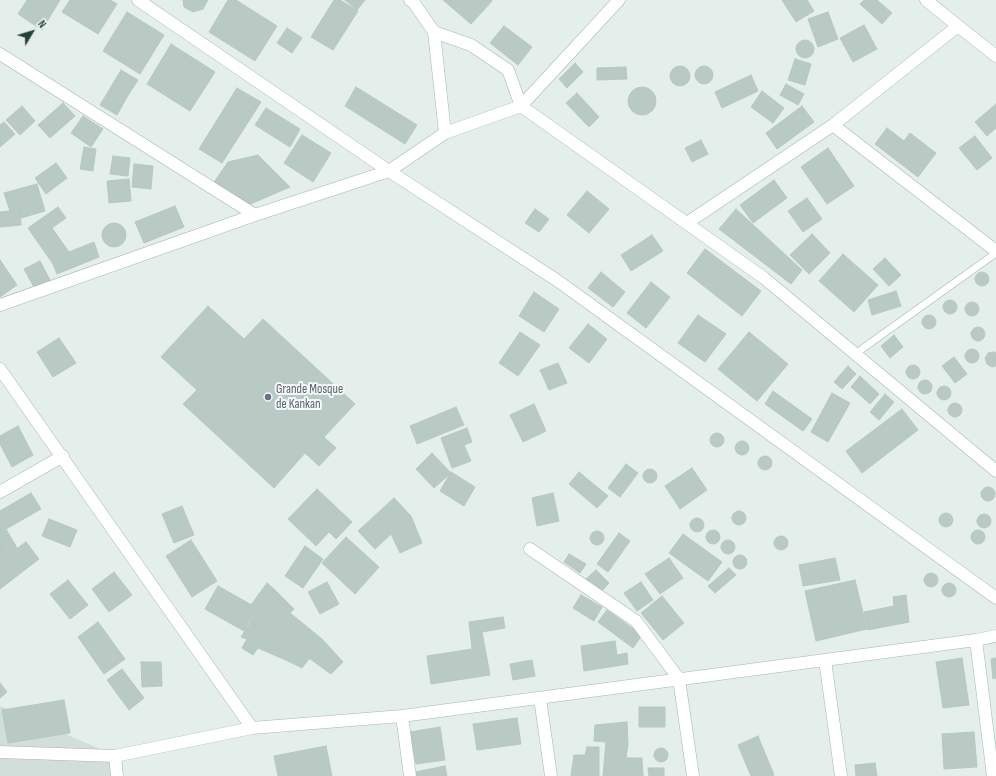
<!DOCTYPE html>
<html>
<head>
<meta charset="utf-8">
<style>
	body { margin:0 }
	#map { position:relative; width:996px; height:776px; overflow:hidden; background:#e4eeea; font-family:"Sofia Sans Condensed",sans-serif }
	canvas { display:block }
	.north { position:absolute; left:12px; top:12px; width:40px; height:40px; -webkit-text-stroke:3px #f5faf8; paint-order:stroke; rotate:52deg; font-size:11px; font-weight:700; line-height:16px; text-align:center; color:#22413b }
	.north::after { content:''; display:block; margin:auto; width:14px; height:18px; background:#22413b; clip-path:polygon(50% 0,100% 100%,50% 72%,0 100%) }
</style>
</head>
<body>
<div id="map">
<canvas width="996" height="776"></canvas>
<div class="north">N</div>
</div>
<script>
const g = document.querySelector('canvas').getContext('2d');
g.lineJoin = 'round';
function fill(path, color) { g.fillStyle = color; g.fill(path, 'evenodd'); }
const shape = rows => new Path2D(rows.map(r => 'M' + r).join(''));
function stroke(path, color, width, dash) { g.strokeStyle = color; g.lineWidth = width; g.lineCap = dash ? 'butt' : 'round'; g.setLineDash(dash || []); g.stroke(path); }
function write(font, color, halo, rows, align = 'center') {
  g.font = font + ' "Sofia Sans Condensed",sans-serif'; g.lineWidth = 4; g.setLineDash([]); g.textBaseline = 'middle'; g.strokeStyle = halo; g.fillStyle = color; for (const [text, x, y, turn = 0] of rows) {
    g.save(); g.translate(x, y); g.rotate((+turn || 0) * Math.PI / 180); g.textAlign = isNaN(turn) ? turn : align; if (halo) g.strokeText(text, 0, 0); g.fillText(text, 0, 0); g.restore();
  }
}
fill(shape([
	[0,706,114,755,116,776,0,776]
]), '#d2ded9');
const building = shape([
	[27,0,60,0,42,30,18,14,27,0],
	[70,0,110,0,117,4,98,34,62,12,70,0],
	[183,0,208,0,203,9,193,12,184,7,183,0],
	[228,0,236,0,277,26,255,61,209,32,228,0],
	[334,0,340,0,358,11,333,50,311,37,334,0],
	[345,0,365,0,357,10,345,0],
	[443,0,491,0,492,1,471,24,443,0],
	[782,0,807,0,814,11,796,22,782,0],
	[864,0,877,0,892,13,882,24,860,4,864,0],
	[127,12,164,35,140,74,103,51,127,12],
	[828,12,838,39,818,47,808,19,828,12],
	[864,25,877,49,853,62,840,38,864,25],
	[504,26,532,47,518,65,490,43,504,26],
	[287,28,302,38,292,53,277,43,287,28],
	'796 49a9 9 0 1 1 18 0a9 9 0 1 1-18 0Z',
	[171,44,215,72,190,111,147,84,171,44],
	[795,59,811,64,805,85,788,80,795,59],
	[575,63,583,72,567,88,559,79,575,63],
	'695 75a9 9 0 1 1 18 0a9 9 0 1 1-18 0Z',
	'670 76a10 10 0 1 1 20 0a10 10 0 1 1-20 0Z',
	[626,67,627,79,597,80,597,68,626,67],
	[121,70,138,80,127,97,111,87,121,70],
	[751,75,758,91,722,108,715,92,751,75],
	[786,84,804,94,798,105,780,95,786,84],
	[111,87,127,97,117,115,100,105,111,87],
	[356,87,417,125,405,144,345,106,356,87],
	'628 101a14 14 0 1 1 28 0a14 14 0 1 1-28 0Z',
	[237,88,261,102,222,163,199,149,237,88],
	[762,91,784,108,773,123,751,107,762,91],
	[577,93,599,117,589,127,566,103,577,93],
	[63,103,75,116,50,138,38,125,63,103],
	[996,104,996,128,987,136,975,122,996,104],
	[22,106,35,121,20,135,6,120,22,106],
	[802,106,814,122,777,149,766,133,802,106],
	[266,108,300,129,290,147,255,125,266,108],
	[83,116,103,129,91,147,71,133,83,116],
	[4,122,15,134,0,147,0,125,4,122],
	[887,128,904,141,910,133,936,153,918,177,875,144,887,128],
	[302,135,331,153,313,182,284,163,302,135],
	[975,136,992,158,977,170,959,148,975,136],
	[701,140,708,154,692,162,685,148,701,140],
	[84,147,96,149,93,171,80,169,84,147],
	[828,148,854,186,827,204,801,167,828,148],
	[258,155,290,187,246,206,212,185,228,162,258,155],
	[113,156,130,158,128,176,110,174,113,156],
	[56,163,67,178,46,194,35,178,56,163],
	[134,164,153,166,151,189,132,187,134,164],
	[129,179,131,201,109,203,107,181,129,179],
	[774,180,787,198,753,223,740,205,774,180],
	[37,184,45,211,21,218,20,210,10,211,4,193,37,184],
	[587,191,609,209,589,233,567,215,587,191],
	[807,198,822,219,803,232,788,211,807,198],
	[175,206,184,227,144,243,135,222,175,206],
	[58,207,66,218,52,228,69,252,94,242,99,257,57,274,53,264,28,228,58,207],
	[535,209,549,219,539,232,525,223,535,209],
	[736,209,802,270,791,284,719,229,736,209],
	[20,210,21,225,0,227,0,212,20,210],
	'102 235a12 12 0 1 1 24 0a12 12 0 1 1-24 0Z',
	[812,234,830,253,809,274,790,255,812,234],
	[652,235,663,251,631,271,621,255,652,235],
	[705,249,761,291,742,316,687,273,705,249],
	[843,254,878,285,854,312,819,281,843,254],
	[885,258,901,275,889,286,873,269,885,258],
	[0,260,17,285,0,297,0,260],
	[40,261,50,280,35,289,24,269,40,261],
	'975 279a7 7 0 1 1 14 0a7 7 0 1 1-14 0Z',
	[601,272,625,292,613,307,588,288,601,272],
	[651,282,670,297,646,328,627,313,651,282],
	[896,291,901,306,872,315,868,300,896,291],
	[534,292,559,309,544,332,519,316,534,292],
	'943 307a7 7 0 1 1 14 0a7 7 0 1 1-14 0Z',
	'965 309a7 7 0 1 1 14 0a7 7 0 1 1-14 0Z',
	[208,306,244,339,263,319,355,404,324,437,336,448,319,466,305,453,274,488,183,404,197,390,161,357,208,306],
	'922 322a7 7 0 1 1 14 0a7 7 0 1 1-14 0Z',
	[698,315,726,334,705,362,678,343,698,315],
	[588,324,607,339,589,363,569,348,588,324],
	'971 334a7 7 0 1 1 14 0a7 7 0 1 1-14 0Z',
	[520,332,540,345,518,376,499,363,520,332],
	[749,332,788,364,757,401,718,369,749,332],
	[894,335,903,347,890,358,881,346,894,335],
	[59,338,76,363,53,377,37,352,59,338],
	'965 356a7 7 0 1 1 14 0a7 7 0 1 1-14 0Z',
	[994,352,996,353,996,366,992,367,987,364,985,358,988,353,994,352],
	[954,357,967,374,955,383,942,366,954,357],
	[558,363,567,383,549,390,540,370,558,363],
	'906 372a7 7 0 1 1 14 0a7 7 0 1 1-14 0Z',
	[848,366,856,374,842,389,834,382,848,366],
	[860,376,879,394,870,404,851,387,860,376],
	'918 387a7 7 0 1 1 14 0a7 7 0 1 1-14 0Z',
	'937 393a7 7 0 1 1 14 0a7 7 0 1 1-14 0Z',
	[773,391,812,419,803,431,765,404,773,391],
	[832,393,850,403,828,442,811,432,832,393],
	[885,394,894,402,879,420,870,412,885,394],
	'948 410a7 7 0 1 1 14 0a7 7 0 1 1-14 0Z',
	[534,404,546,431,523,442,510,415,534,404],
	[456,407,464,425,417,444,410,426,456,407],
	[902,409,918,430,862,473,846,451,902,409],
	[18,426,33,455,12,467,0,444,0,436,18,426],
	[467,428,472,442,464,445,471,461,452,468,441,438,467,428],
	'710 440a7 7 0 1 1 14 0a7 7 0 1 1-14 0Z',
	'735 448a7 7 0 1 1 14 0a7 7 0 1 1-14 0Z',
	[432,453,451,473,434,488,416,469,432,453],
	'758 463a7 7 0 1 1 14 0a7 7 0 1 1-14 0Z',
	[626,464,638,473,620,497,608,488,626,464],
	[692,468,707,490,680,509,665,486,692,468],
	'643 476a7 7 0 1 1 14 0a7 7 0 1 1-14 0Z',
	[451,472,475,487,464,506,440,491,451,472],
	[579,472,608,496,597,508,569,484,579,472],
	'981 494a7 7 0 1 1 14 0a7 7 0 1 1-14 0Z',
	[317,489,352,522,336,539,329,532,316,546,288,519,317,489],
	[31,493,41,509,6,529,17,548,7,556,0,544,0,511,31,493],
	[553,493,559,521,537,526,532,498,553,493],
	[394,498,411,516,422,543,400,553,391,534,375,549,358,531,394,498],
	[182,506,194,535,174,543,162,514,182,506],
	'732 518a7 7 0 1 1 14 0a7 7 0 1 1-14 0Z',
	'939 520a7 7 0 1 1 14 0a7 7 0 1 1-14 0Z',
	'977 521a7 7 0 1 1 14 0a7 7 0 1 1-14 0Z',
	'690 525a7 7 0 1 1 14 0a7 7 0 1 1-14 0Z',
	[49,519,77,530,70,547,42,536,49,519],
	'971 537a7 7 0 1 1 14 0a7 7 0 1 1-14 0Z',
	'706 537a7 7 0 1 1 14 0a7 7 0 1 1-14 0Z',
	'590 538a7 7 0 1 1 14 0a7 7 0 1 1-14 0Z',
	[619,533,630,541,608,572,597,564,619,533],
	[683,534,722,562,708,581,669,553,683,534],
	'774 543a7 7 0 1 1 14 0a7 7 0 1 1-14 0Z',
	[346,537,379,567,355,594,322,563,346,537],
	'721 547a7 7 0 1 1 14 0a7 7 0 1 1-14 0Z',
	[191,540,217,581,192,597,166,556,191,540],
	[26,542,39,559,0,589,0,561,26,542],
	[0,544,7,556,0,561,0,544],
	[305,546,323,559,303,588,285,576,305,546],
	[569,554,586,564,580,573,564,562,569,554],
	'733 562a7 7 0 1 1 14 0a7 7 0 1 1-14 0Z',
	[669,558,683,578,660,594,645,574,669,558],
	[835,558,840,580,803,586,799,565,835,558],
	[729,568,736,575,715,593,708,586,729,568],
	[596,570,609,583,600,593,586,579,596,570],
	[114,572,132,595,109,612,92,589,114,572],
	'924 580a7 7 0 1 1 14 0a7 7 0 1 1-14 0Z',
	[68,580,88,605,70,619,50,594,68,580],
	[855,580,867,629,816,641,805,591,855,580],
	[327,582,339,604,320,614,308,592,327,582],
	[641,582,653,600,637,611,624,593,641,582],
	'942 590a7 7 0 1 1 14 0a7 7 0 1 1-14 0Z',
	[267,583,275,590,257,608,251,605,267,583],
	[218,586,257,608,244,631,205,609,218,586],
	[275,590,294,609,283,620,264,600,275,590],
	[581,595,602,607,594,621,573,608,581,595],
	[906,595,909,622,868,630,864,612,894,606,893,597,906,595],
	[662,596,684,623,663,640,641,613,662,596],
	[264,600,283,620,273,636,250,623,257,608,264,600],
	[607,610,642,635,633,648,598,622,607,610],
	[290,613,306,626,291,645,273,636,283,620,290,613],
	[503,617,505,628,482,632,490,675,431,684,427,656,472,649,469,622,503,617],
	[98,622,125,659,104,674,78,637,98,622],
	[250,623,273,636,265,651,258,648,253,655,242,648,247,639,241,637,250,623],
	[306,626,322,639,343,662,331,674,291,645,306,626],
	[273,636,297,649,288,661,265,651,273,636],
	[615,641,617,655,627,653,628,664,584,671,581,646,615,641],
	[297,649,309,659,302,668,288,661,297,649],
	[962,658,969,705,943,708,936,662,962,658],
	[996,658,996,678,993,679,991,659,996,658],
	[532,660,535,676,513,680,510,664,532,660],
	[141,662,161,662,162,686,142,687,141,662],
	[122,669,144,698,129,710,107,680,122,669],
	[0,683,7,692,0,698,0,683],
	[64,700,70,733,8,743,2,710,64,700],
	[639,707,665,707,665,727,639,727,639,707],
	[517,718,521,744,477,750,473,724,517,718],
	[627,722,628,744,626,758,642,758,643,776,603,776,606,742,594,741,595,725,627,722],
	[440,727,445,760,416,764,410,732,440,727],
	[974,732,977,767,944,769,942,734,974,732],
	[758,736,774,775,772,776,751,776,738,745,758,736],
	[326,746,332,776,278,776,274,756,326,746],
	[587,747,599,747,599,776,571,776,574,755,585,755,587,747],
	'654 755a7 7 0 1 1 14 0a7 7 0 1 1-14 0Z',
	[875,763,877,776,856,776,855,765,875,763],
	[445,766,447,776,416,776,415,772,445,766],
	[648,768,664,768,664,776,649,776,648,768]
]);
fill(building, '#b9c9c3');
stroke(building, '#b6c8c2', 1);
const lane = shape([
	[855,354,996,253]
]);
const street = shape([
	[138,0,389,171,558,281,996,598],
	[410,0,414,3,434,32,471,45,508,70,521,106,764,278,996,471],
	[958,26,996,56],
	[434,32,445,133],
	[0,54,255,215],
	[833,125,996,251],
	[687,223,833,125,958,26,926,0],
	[0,305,255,215,389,171,445,133,521,106,619,0],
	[0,369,252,728],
	[0,492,63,456],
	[530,549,636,621,679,679,693,776],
	[976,640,993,776],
	[825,660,841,776],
	[540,698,551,776],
	[402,716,410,776],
	[0,752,115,756,252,728,402,716,976,640,996,636],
	[115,756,117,776]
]);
stroke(lane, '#a6b7b2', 8);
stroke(street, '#a6b7b2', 13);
stroke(lane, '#fff', 7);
stroke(street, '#fff', 12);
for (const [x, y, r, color] of [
	[268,397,4,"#6b7280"]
]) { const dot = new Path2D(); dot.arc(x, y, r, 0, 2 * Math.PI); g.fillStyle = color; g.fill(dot); stroke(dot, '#f5faf8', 1.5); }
write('13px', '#5b616d', '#f5faf8', [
	["Grande Mosque",276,390],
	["de Kankan",276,405]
], 'left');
</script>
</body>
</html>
